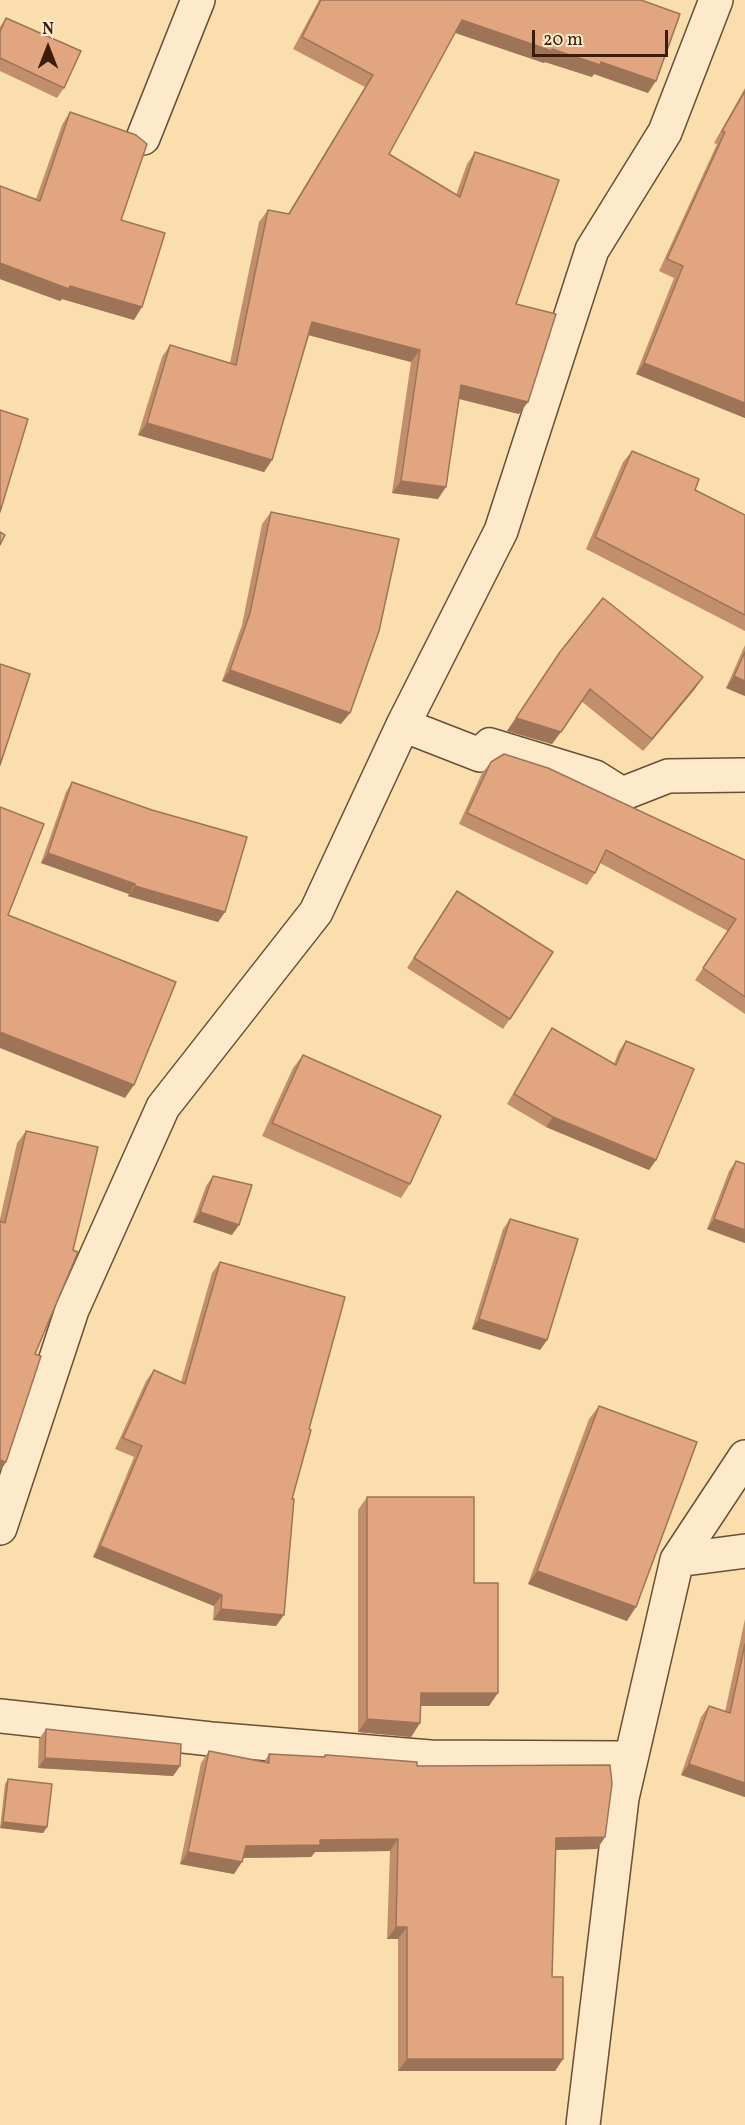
<!DOCTYPE html>
<html>
<head>
<meta charset="utf-8">
<style>
	body { margin:0 }
	#map { position:relative; width:745px; height:2125px; overflow:hidden; background:#fadeae; font-family:Vollkorn,serif }
	canvas { display:block }
	.north { position:absolute; left:18px; top:18px; width:60px; height:60px; -webkit-text-stroke:4px #fceaca; paint-order:stroke; rotate:0deg; font-size:16px; font-weight:700; line-height:24px; text-align:center; color:#3e1c0c }
	.north::after { content:''; display:block; margin:auto; width:21px; height:27px; background:#3e1c0c; clip-path:polygon(50% 0,100% 100%,50% 72%,0 100%) }
	.scale { position:absolute; left:532px; top:30px; width:136px; height:27px; box-sizing:border-box; border:3px solid #3e1c0c; border-top:0; padding-left:8px; font-size:18px; line-height:21px; white-space:nowrap; color:#3e1c0c; -webkit-text-stroke:4px #fceaca; paint-order:stroke }
</style>
</head>
<body>
<div id="map">
<canvas width="745" height="2125"></canvas>
<div class="north">N</div>
<div class="scale">20 m</div>
</div>
<script>
const g = document.querySelector('canvas').getContext('2d');
g.lineJoin = 'round';
const shape = rows => new Path2D(rows.map(r => 'M' + r).join(''));
function stroke(path, color, width, dash) { g.strokeStyle = color; g.lineWidth = width; g.lineCap = dash ? 'butt' : 'round'; g.setLineDash(dash || []); g.stroke(path); }
function fill(path, color) { g.fillStyle = color; g.fill(path, 'evenodd'); }
const minor = shape([
	[143,138,198,0],
	[403,725,480,755,490,745,595,777,622,794,668,776,745,775],
	[0,1528,72,1310,163,1107,316,912,403,725,501,531,592,250,665,132,716,0],
	[677,1560,745,1551],
	[0,1716,211,1739,430,1757,620,1758,621,1791],
	[583,2125,622,1798,677,1560,745,1457]
]);
stroke(minor, '#6d4c34', 36);
stroke(minor, '#fceaca', 33);
fill(shape([
	[319,0,641,0,648,93,594,74,592,77,545,62,544,63,455,33,389,154,456,195,467,164,475,152,516,304,519,414,459,399,438,499,392,493,411,362,309,335,272,460,264,472,138,435,162,357,170,345,230,363,259,222,268,210,288,214,365,87,293,49],
	[6,18,64,88,57,98,0,71,0,27],
	[745,88,745,418,636,374,674,278,659,271,717,144,714,143],
	[70,112,121,220,134,320,62,299,60,301,0,279,0,186,36,199,62,125],
	[632,451,695,490,745,515,745,631,586,549,623,462],
	[271,512,341,724,222,681,242,625,262,524],
	[745,645,745,696,726,688],
	[560,652,703,677,694,690,643,751,581,701,552,744,507,731],
	[491,762,745,860,745,1014,695,980,728,931,600,863,595,873,587,885,459,824,482,773],
	[72,782,225,912,218,922,128,896,129,894,41,863,66,792],
	[450,901,510,1019,503,1029,407,968],
	[552,1028,614,1064,619,1051,626,1041,656,1160,649,1170,546,1127,507,1104,545,1038],
	[303,1055,410,1184,401,1198,262,1136,293,1068],
	[26,1131,35,1354,6,1462,0,1471,0,1219,17,1143],
	[736,1161,745,1164,745,1243,707,1229,729,1171],
	[213,1176,232,1235,193,1222,206,1186],
	[510,1219,547,1340,540,1350,472,1329,503,1229],
	[220,1262,309,1429,292,1499,276,1626,213,1620,214,1606,93,1557,134,1457,115,1449,146,1381,154,1370,181,1382,212,1273],
	[599,1406,627,1621,528,1584,589,1419],
	[367,1497,474,1583,489,1706,421,1706,420,1723,411,1737,358,1732,358,1510],
	[745,1619,745,1797,681,1775,701,1717,709,1706,725,1712],
	[46,1729,180,1766,173,1776,38,1768,39,1739],
	[209,1751,264,1762,269,1754,323,1757,325,1755,417,1766,605,1837,597,1849,556,1850,552,1977,563,2059,555,2071,398,2071,398,1939,387,1939,390,1851,315,1852,311,1857,243,1858,234,1874,180,1864,201,1763],
	[8,1779,47,1827,43,1833,0,1828,5,1784]
]), '#c28f6d');
fill(shape([
	[462,20,552,49,601,62,656,81,648,93,594,74,592,77,545,62,544,63,453,32],
	[0,263,70,286,142,307,134,320,62,299,60,301,0,279],
	[312,322,420,350,411,362,304,334],
	[644,363,745,403,745,418,636,374],
	[461,385,528,402,519,414,452,397],
	[147,423,272,460,264,472,138,435],
	[401,481,446,487,438,499,392,493],
	[230,670,350,713,341,724,222,681],
	[734,676,745,681,745,696,726,688],
	[703,677,694,690,643,751,652,739],
	[516,718,561,732,552,744,507,731],
	[48,853,135,884,129,894,41,863],
	[135,886,225,912,218,922,128,896],
	[0,1032,134,1085,125,1098,0,1048],
	[553,1117,656,1160,649,1170,546,1127],
	[200,1212,239,1225,232,1235,193,1222],
	[714,1219,745,1230,745,1243,707,1229],
	[479,1319,547,1340,540,1350,472,1329],
	[0,1460,6,1462,0,1471],
	[100,1546,222,1595,214,1606,93,1557],
	[537,1571,636,1607,627,1621,528,1584],
	[221,1609,284,1615,276,1626,213,1620],
	[421,1693,498,1693,489,1706,412,1706],
	[367,1719,420,1723,411,1737,358,1732],
	[45,1758,180,1766,173,1776,38,1768],
	[689,1764,745,1783,745,1797,681,1775],
	[3,1822,47,1827,43,1833,0,1828],
	[605,1837,597,1849,548,1850,556,1838],
	[398,1839,390,1851,315,1852,311,1857,237,1858,246,1846,320,1840],
	[188,1852,242,1862,234,1874,180,1864],
	[396,1927,407,1927,398,1939,387,1939],
	[407,2059,563,2059,555,2071,398,2071]
]), '#9e7459');
const building = shape([
	[321,0,641,0,680,14,656,81,601,62,600,65,552,49,552,51,462,20,389,154,460,197,475,152,559,180,516,304,556,314,528,402,461,385,446,487,401,481,420,350,312,322,272,460,147,423,170,345,236,365,268,210,289,214,373,75,302,37,321,0],
	[6,18,81,51,64,88,0,58,0,32,6,18],
	[745,91,745,403,644,363,683,266,667,259,725,132,722,131,745,91],
	[70,112,136,135,147,144,121,220,165,233,142,307,70,286,69,289,0,263,0,186,40,201,70,112],
	[0,410,28,419,0,512,0,410],
	[632,451,699,479,695,490,745,515,745,615,595,537,632,451],
	[271,512,399,539,379,631,350,713,230,670,250,613,271,512],
	[0,532,5,535,0,545,0,532],
	[603,598,703,677,652,739,590,689,561,732,516,718,560,652,603,598],
	[745,652,745,681,734,676,745,652],
	[0,664,30,674,0,765,0,664],
	[504,754,548,768,745,860,745,997,703,968,736,919,606,850,595,873,467,813,491,762,504,754],
	[72,782,152,810,247,837,225,912,135,886,135,884,48,853,72,782],
	[0,807,44,824,8,915,176,982,134,1085,0,1032,0,807],
	[457,891,553,952,510,1019,414,958,457,891],
	[552,1028,616,1065,626,1041,694,1069,656,1160,553,1117,514,1094,552,1028],
	[303,1055,441,1116,410,1184,272,1123,303,1055],
	[26,1131,98,1147,73,1250,78,1252,35,1354,41,1356,6,1462,0,1460,0,1221,5,1223,26,1131],
	[736,1161,745,1164,745,1230,714,1219,736,1161],
	[213,1176,252,1185,239,1225,200,1212,213,1176],
	[510,1219,578,1239,547,1340,479,1319,510,1219],
	[220,1262,345,1297,309,1429,311,1430,292,1499,294,1499,284,1615,221,1609,222,1595,100,1546,142,1446,123,1438,154,1370,185,1384,220,1262],
	[599,1406,697,1442,636,1607,537,1571,599,1406],
	[367,1497,474,1497,474,1583,498,1583,498,1693,421,1693,420,1723,367,1719,367,1497],
	[745,1644,745,1783,689,1764,709,1706,730,1713,745,1644],
	[46,1729,181,1744,180,1766,45,1758,46,1729],
	[209,1751,269,1763,269,1754,325,1757,325,1755,327,1755,417,1762,417,1766,610,1765,612,1784,605,1837,556,1838,552,1977,563,1977,563,2059,407,2059,407,1927,396,1927,398,1839,320,1840,320,1845,246,1846,242,1862,188,1852,209,1751],
	[8,1779,52,1784,47,1827,3,1822,8,1779]
]);
fill(building, '#e1a67f');
stroke(building, '#9e7459', 1.5);
</script>
</body>
</html>
